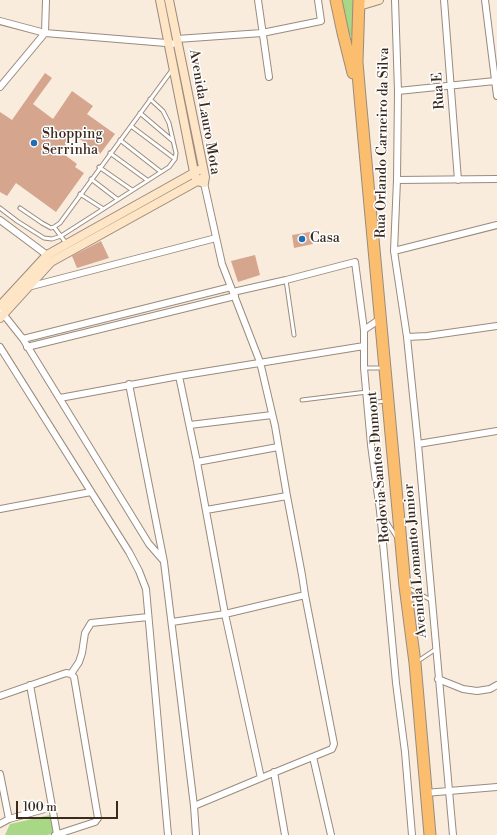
<!DOCTYPE html>
<html>
<head>
<meta charset="utf-8">
<style>
	body { margin:0 }
	#map { position:relative; width:497px; height:835px; overflow:hidden; background:#f9ecdc; font-family:"Libre Bodoni",serif }
	canvas { display:block }
	.scale { position:absolute; left:16px; top:801px; width:102px; height:18px; box-sizing:border-box; border:2px solid #3b2a1e; border-top:0; padding-left:5px; font-size:12px; line-height:14px; white-space:nowrap; color:#3b2a1e; -webkit-text-stroke:3px #fff; paint-order:stroke }
</style>
</head>
<body>
<div id="map">
<canvas width="497" height="835"></canvas>
<div class="scale">100 m</div>
</div>
<script>
const g = document.querySelector('canvas').getContext('2d');
g.lineJoin = 'round';
function fill(path, color) { g.fillStyle = color; g.fill(path, 'evenodd'); }
const shape = rows => new Path2D(rows.map(r => 'M' + r).join(''));
function stroke(path, color, width, dash) { g.strokeStyle = color; g.lineWidth = width; g.lineCap = dash ? 'butt' : 'round'; g.setLineDash(dash || []); g.stroke(path); }
function write(font, color, halo, rows, align = 'center') {
  g.font = font + ' "Libre Bodoni",serif'; g.lineWidth = 3; g.setLineDash([]); g.textBaseline = 'middle'; g.strokeStyle = halo; g.fillStyle = color; for (const [text, x, y, turn = 0] of rows) {
    g.save(); g.translate(x, y); g.rotate((+turn || 0) * Math.PI / 180); g.textAlign = isNaN(turn) ? turn : align; if (halo) g.strokeText(text, 0, 0); g.fillText(text, 0, 0); g.restore();
  }
}
fill(shape([
	[342,0,354,0,354,34,351,36,348,34],
	[50,815,56,833,47,835,5,835,10,824]
]), '#a8d785');
fill(shape([
	[45,73,52,78,33,104,53,119,72,91,93,106,87,114,115,134,100,154,73,134,61,152,77,164,75,167,84,173,56,212,16,183,7,196,0,192,0,112,12,120],
	[310,232,313,244,294,248,292,235],
	[101,241,109,258,77,268,72,256],
	[255,255,260,275,238,282,231,261]
]), '#d6a58e');
const lane = shape([
	[140,113,173,141],
	[131,126,175,159],
	[120,140,161,172],
	[110,153,147,180],
	[99,167,132,190],
	[91,179,117,199],
	[80,194,102,208],
	[0,208,17,221,44,238,52,239,61,236,169,167,175,159,176,153,169,123,163,111,150,99],
	[20,208,42,223,51,228,54,227],
	[66,243,54,227,60,223,172,70],
	[286,280,294,335],
	[365,368,383,368],
	[302,400,367,392],
	[368,403,386,401],
	[382,514,397,538],
	[408,588,431,600],
	[418,661,436,649]
]);
const street = shape([
	[258,0,269,77],
	[395,0,398,91,397,180,394,251,407,337,418,444,453,835],
	[444,0,458,180],
	[485,0,497,96],
	[0,21,45,33,178,44],
	[45,33,46,0],
	[177,39,262,33,321,21,318,0],
	[0,87,45,33],
	[398,91,495,81],
	[397,180,497,179],
	[204,183,222,264,260,362,275,426,287,496,302,575,305,595,334,744,332,749,261,778],
	[0,220,47,255],
	[394,251,497,225],
	[28,287,216,238],
	[233,292,286,280,355,262,364,330,364,368,371,445,380,511,396,683,405,752,412,835],
	[0,310,23,339,149,544,163,560],
	[364,330,380,319],
	[407,337,427,336,497,326],
	[23,339,231,287],
	[0,347,129,552,139,571,146,589,168,835],
	[27,347,235,296],
	[179,376,197,462,225,614,261,778,194,806],
	[129,384,164,562,194,806,196,835],
	[60,398,179,376,364,346],
	[190,425,272,415],
	[418,444,497,431],
	[197,462,278,447],
	[0,509,91,492],
	[206,510,287,496],
	[172,622,225,614,305,595],
	[71,674,79,662,82,653,85,633,91,623,148,617],
	[438,679,463,689,477,691,490,689,497,685],
	[30,685,57,834],
	[0,696,66,673,71,674,74,677,98,818,95,822,55,835],
	[313,757,331,835],
	[274,772,285,835],
	[0,774,9,819],
	[425,793,497,787],
	[0,824,9,819,52,807]
]);
const secondary = shape([
	[160,0,194,172,197,181,204,183,205,177,169,0],
	[359,6,379,0],
	[0,306,47,255,199,170],
	[0,318,51,262,201,179]
]);
const highway = shape([
	[336,0,343,33,353,73],
	[359,0,357,62,360,97,405,586,415,663,430,835]
]);
stroke(lane, '#9a8b7d', 5);
stroke(street, '#9a8b7d', 8);
stroke(secondary, '#9a8b7d', 10);
stroke(highway, '#9a8b7d', 13);
stroke(lane, '#fff', 3);
stroke(street, '#fff', 6);
stroke(secondary, '#fde5c5', 8);
stroke(highway, '#fbbd6e', 11);
for (const [x, y, r, color] of [
	[34,143,4,"#1f6fb2"],
	[302,239,4,"#1f6fb2"]
]) { const dot = new Path2D(); dot.arc(x, y, r, 0, 2 * Math.PI); g.fillStyle = color; g.fill(dot); stroke(dot, '#fff', 1.5); }
write('14px', '#3b2a1e', '#fff', [
	["Rua E",439,91,-94],
	["Avenida Lauro Mota",204,112,80],
	["Rua Orlando Carneiro da Silva",383,143,-89],
	["Rodovia Santos Dumont",379,467,-95],
	["Avenida Lomanto Junior",416,561,-95]
]);
write('14px', '#3b2a1e', '#fff', [
	["Shopping",42,135],
	["Serrinha",42,151],
	["Casa",310,239]
], 'left');
</script>
</body>
</html>
